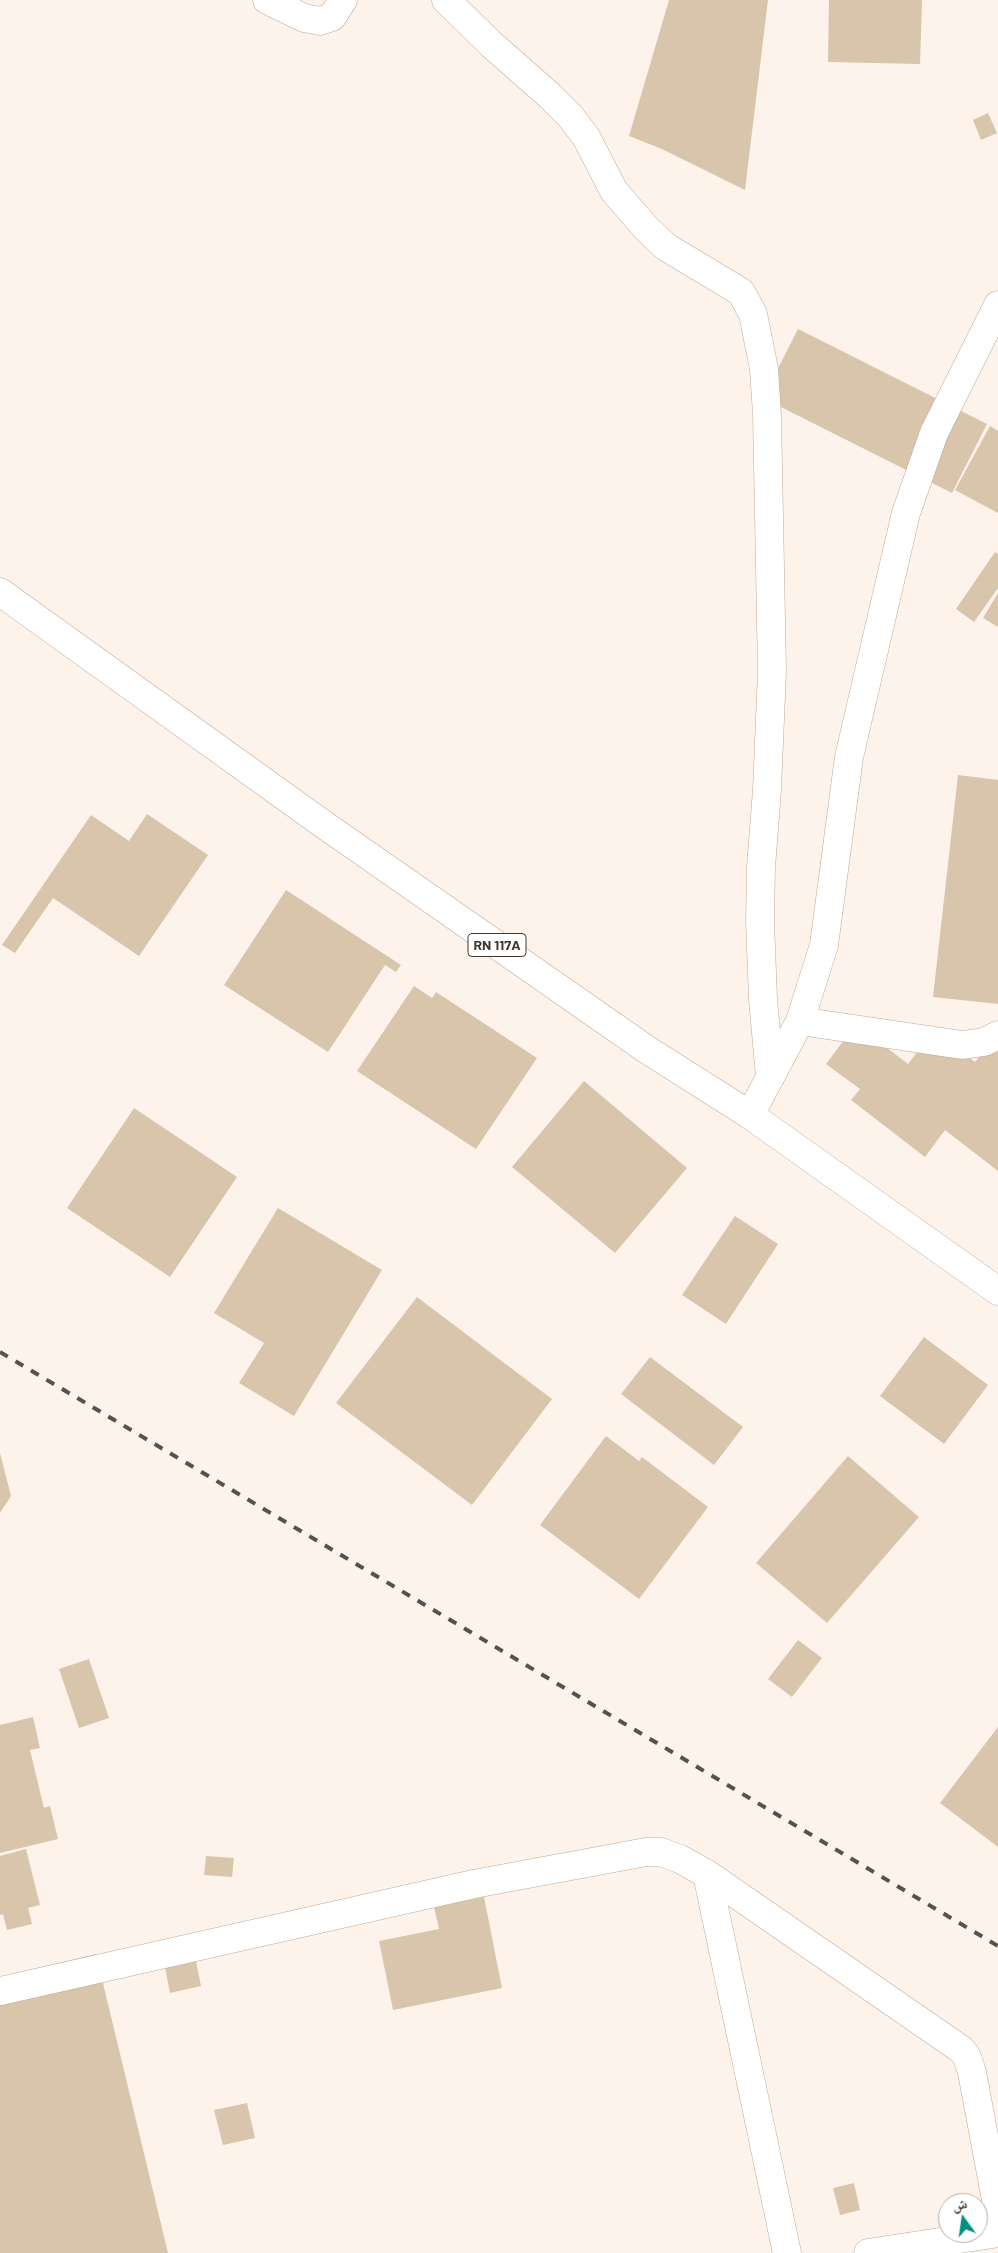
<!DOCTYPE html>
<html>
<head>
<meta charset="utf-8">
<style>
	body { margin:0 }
	#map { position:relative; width:998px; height:2253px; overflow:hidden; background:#fef3eb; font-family:Barlow,"Noto Naskh Arabic",sans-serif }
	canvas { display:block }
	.north { position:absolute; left:938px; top:2193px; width:50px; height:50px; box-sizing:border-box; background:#fff; border:1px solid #b3afac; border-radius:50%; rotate:346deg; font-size:14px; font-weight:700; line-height:20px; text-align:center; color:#42372f }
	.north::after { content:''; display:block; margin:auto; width:18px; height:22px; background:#009280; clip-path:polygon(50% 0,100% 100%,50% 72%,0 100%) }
</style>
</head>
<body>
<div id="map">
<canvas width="998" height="2253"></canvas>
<div class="north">ش</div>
</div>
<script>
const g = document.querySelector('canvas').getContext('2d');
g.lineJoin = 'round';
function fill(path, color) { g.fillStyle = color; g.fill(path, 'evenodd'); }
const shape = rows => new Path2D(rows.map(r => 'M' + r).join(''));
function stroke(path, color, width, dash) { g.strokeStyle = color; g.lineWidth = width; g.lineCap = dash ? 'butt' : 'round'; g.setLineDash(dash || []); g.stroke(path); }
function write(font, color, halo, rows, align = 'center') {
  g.font = font + ' Barlow,sans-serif'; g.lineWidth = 5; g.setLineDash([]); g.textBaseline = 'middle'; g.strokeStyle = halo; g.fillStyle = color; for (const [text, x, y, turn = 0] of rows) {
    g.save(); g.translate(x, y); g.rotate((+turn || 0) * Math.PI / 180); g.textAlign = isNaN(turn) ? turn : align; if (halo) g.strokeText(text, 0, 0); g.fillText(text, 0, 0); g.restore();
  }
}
fill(shape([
	[669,0,768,0,745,190,662,149,629,136],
	[829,0,922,0,920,64,828,62],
	[988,113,997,133,981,140,973,120],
	[798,329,987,424,952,493,763,398],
	[990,426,998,431,998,513,955,490],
	[995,552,998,554,998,588,974,622,956,609],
	[998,593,998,627,983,618],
	[958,775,998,780,998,1004,933,997],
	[147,814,208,855,139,956,53,898,15,953,2,945,91,815,129,841],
	[286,890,401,965,396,972,385,965,328,1052,224,985],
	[414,986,432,998,436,992,537,1058,476,1149,357,1071],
	[856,1024,908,1064,934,1030,975,1062,998,1032,998,1171,945,1130,925,1157,851,1100,860,1089,826,1064],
	[584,1081,687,1168,615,1253,512,1167],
	[134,1108,237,1177,170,1277,67,1208],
	[278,1208,382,1270,294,1416,239,1383,264,1343,214,1313],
	[735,1216,778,1244,726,1324,682,1295],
	[417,1297,552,1399,472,1505,336,1403],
	[924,1337,988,1385,944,1444,880,1396],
	[650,1357,743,1427,714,1465,621,1394],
	[606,1436,639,1461,642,1457,708,1507,639,1599,540,1525],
	[0,1453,11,1496,0,1513],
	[848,1456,919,1517,827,1623,756,1563],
	[798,1640,822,1658,792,1697,768,1679],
	[89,1659,109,1718,79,1728,59,1669],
	[33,1717,40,1748,30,1750,44,1808,50,1806,58,1839,0,1853,0,1725],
	[998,1727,998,1847,940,1803],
	[26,1849,40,1905,28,1908,32,1924,7,1930,3,1914,0,1915,0,1856],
	[206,1856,234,1858,232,1877,204,1875],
	[484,1897,502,1988,393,2010,379,1941,439,1929,434,1907],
	[96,1954,168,2253,0,2253,0,1977],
	[196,1961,201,1986,170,1993,165,1968],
	[247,2103,255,2138,223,2145,214,2110],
	[854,2183,860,2210,840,2215,833,2188]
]), '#d8c5ab');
const minor = shape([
	[267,0,304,18,320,21,332,17,343,0],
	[446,0,491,44,550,96,570,116,586,137,614,191,646,228,666,247,741,292,753,314,764,369,767,414,772,671,767,790,761,867,760,921,763,999,770,1077],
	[800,1021,962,1045,984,1042,998,1035],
	[750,1115,800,1021,824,945,849,757,906,513,934,433,998,305],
	[707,1874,787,2253],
	[0,1991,474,1884,646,1852,661,1852,680,1859,707,1874,962,2050,967,2057,972,2072,998,2211],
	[868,2253,998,2233]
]);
const major = shape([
	[0,592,323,824,646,1049,750,1115,998,1291]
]);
stroke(minor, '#c2a894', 29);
stroke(major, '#c2a894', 29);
stroke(minor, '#fff', 28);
stroke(major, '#fff', 28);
stroke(shape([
	[0,1352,998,1946]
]), '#5b5048', 4, [9, 9]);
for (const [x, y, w] of [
	[497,945,58]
]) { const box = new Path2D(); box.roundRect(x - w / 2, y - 11.5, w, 23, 4); g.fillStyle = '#fff'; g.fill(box); stroke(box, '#42372f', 1); }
write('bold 14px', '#42372f', null, [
	["RN 117A",497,945]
]);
</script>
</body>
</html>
